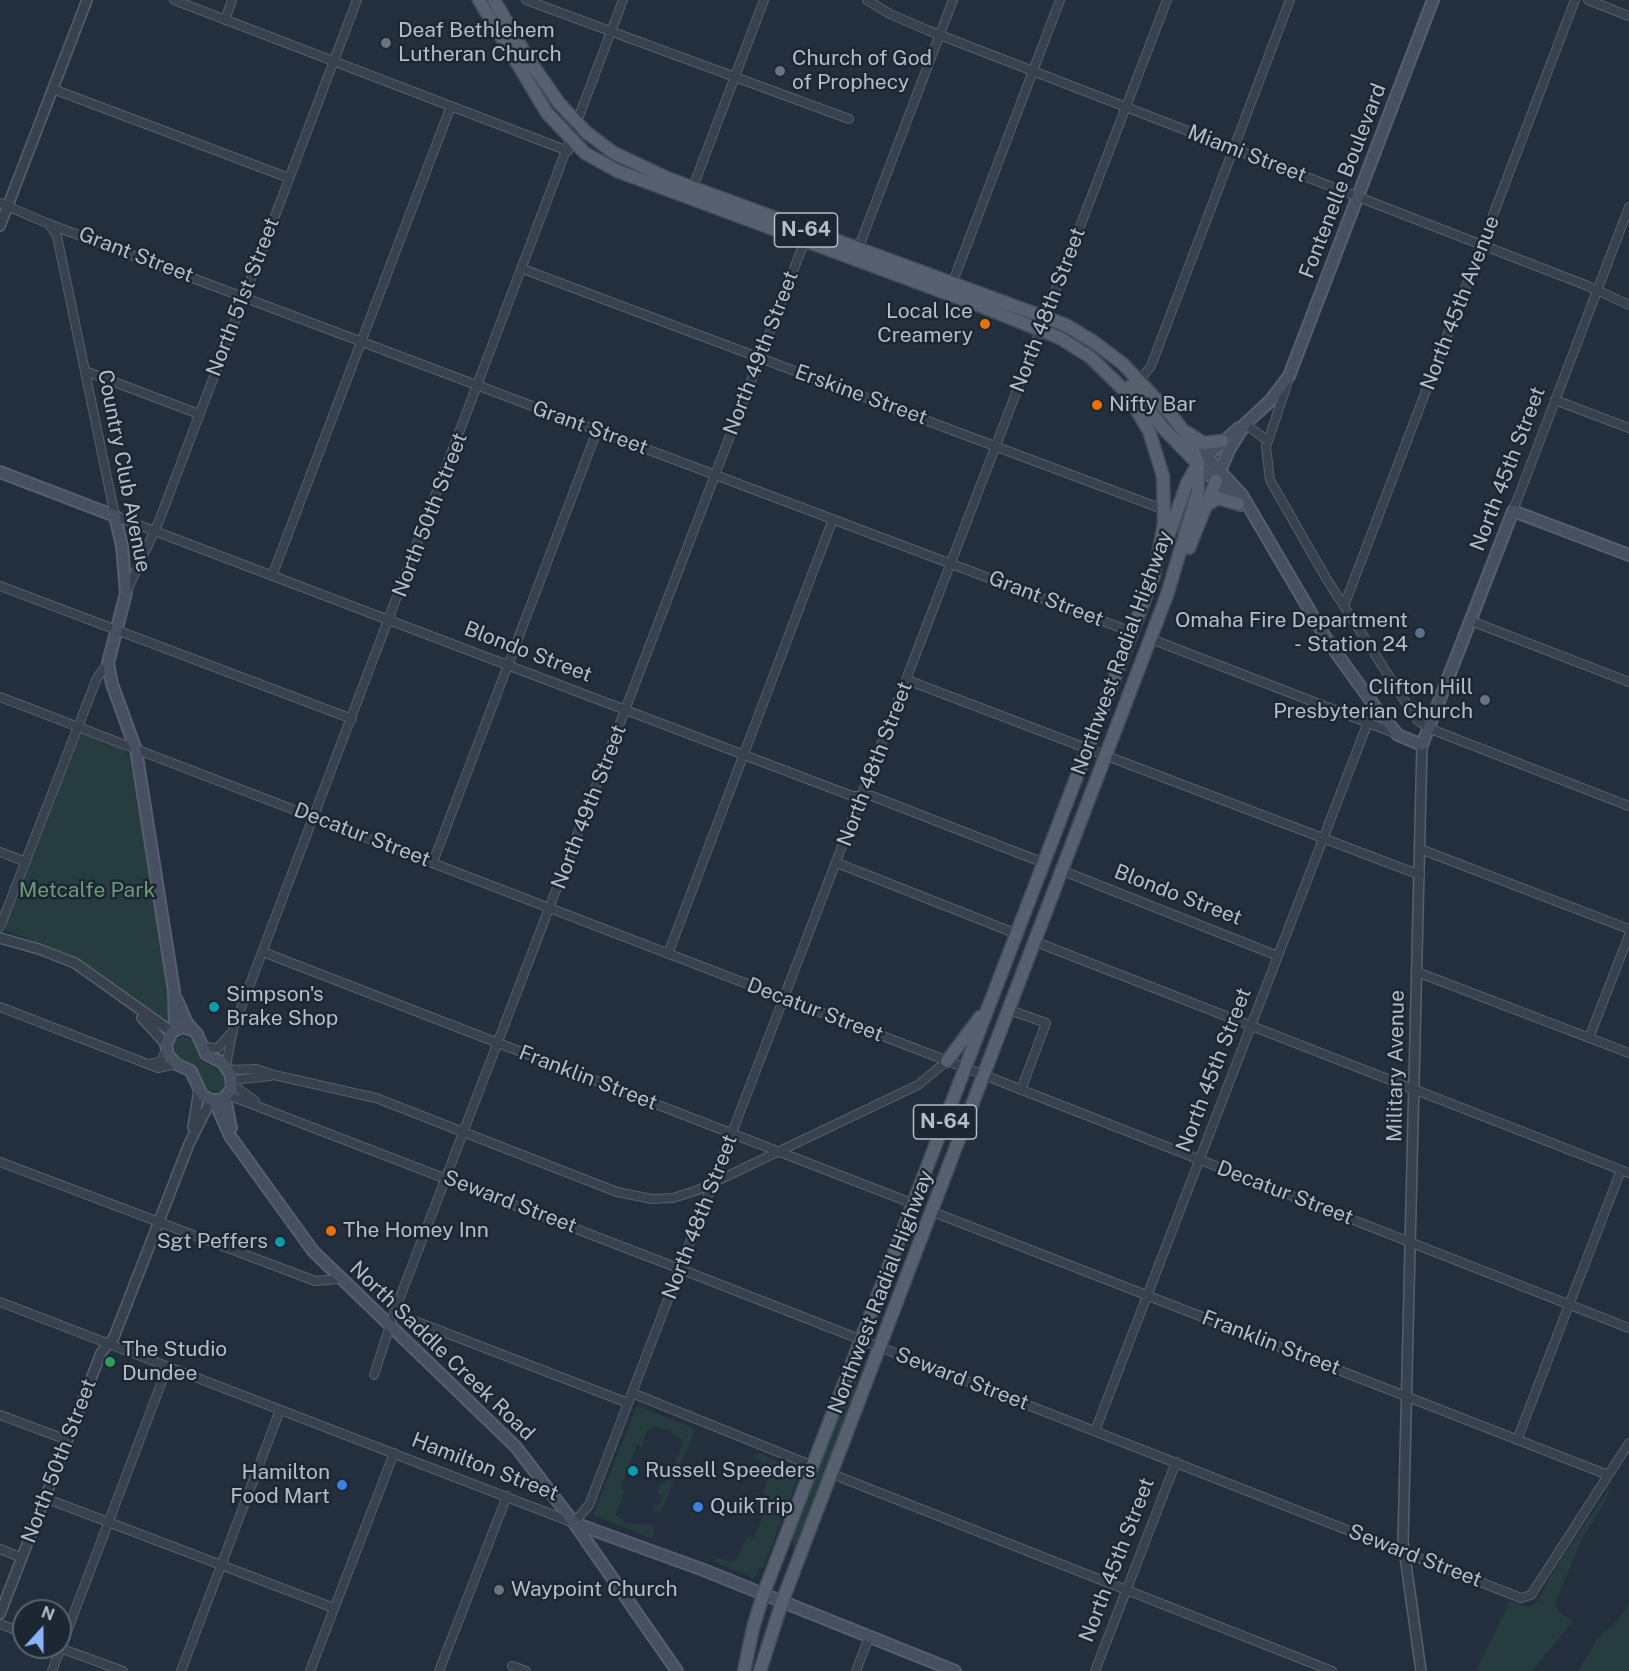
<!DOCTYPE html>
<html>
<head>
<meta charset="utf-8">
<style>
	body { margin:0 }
	#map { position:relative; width:1629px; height:1671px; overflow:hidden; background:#242f3e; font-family:"Public Sans",sans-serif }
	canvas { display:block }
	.north { position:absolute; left:12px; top:1599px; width:60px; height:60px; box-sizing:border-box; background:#1d2633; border:2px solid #59626f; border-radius:50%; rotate:21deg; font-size:16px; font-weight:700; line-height:24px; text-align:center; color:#b4bcc9 }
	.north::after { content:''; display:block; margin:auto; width:21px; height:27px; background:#8ab4f8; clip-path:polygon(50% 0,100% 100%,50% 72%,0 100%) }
</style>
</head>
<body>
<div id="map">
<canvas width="1629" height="1671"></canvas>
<div class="north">N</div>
</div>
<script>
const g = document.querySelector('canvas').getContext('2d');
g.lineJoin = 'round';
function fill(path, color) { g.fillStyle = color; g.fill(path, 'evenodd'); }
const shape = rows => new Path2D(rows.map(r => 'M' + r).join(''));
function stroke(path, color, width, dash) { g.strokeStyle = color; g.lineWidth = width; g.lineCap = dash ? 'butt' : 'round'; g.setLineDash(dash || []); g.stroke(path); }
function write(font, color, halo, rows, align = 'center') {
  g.font = font + ' "Public Sans",sans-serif'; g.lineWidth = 5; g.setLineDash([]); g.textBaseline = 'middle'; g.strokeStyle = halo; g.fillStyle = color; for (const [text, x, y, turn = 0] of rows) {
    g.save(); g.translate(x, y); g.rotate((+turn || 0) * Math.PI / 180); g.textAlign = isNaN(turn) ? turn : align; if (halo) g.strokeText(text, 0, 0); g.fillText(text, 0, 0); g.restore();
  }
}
fill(shape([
	[80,732,123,749,129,757,173,1013,173,1023,167,1026,83,962,52,947,6,931,5,925],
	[184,1036,195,1041,202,1061,225,1074,227,1085,220,1094,208,1092,198,1068,175,1055,172,1049,175,1040],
	[862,1355,865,1356,857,1375,854,1397,792,1554,794,1533],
	[637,1406,691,1427,694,1432,661,1513,654,1511,652,1505,659,1505,663,1496,657,1493,661,1484,668,1481,682,1446,682,1440,672,1432,655,1426,646,1431,642,1448,637,1444,620,1489,625,1491,616,1515,626,1523,652,1525,655,1533,651,1538,593,1515],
	[759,1453,798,1470,800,1473,763,1568,759,1567,756,1576,752,1578,713,1561,718,1558,730,1562,737,1558,747,1537,754,1537,766,1509,768,1501,762,1498,770,1472,767,1465,754,1458,755,1454],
	[1608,1490,1610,1492,1604,1504,1582,1539,1555,1604,1559,1612,1573,1621,1532,1671,1476,1671,1510,1601,1527,1607,1536,1603,1558,1564],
	[1629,1604,1629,1671,1578,1671,1598,1638,1617,1621]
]), '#263c3f');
const minor = shape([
	[174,0,568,151],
	[526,0,849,119],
	[867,0,890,14,927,30,1588,286,1629,305],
	[1588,0,1629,16],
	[225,20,232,0],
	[53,89,289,178],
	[693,187,764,0],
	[0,203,49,224,57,236,115,516,852,796,872,796,1044,863],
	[49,224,1132,632],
	[858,249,953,0],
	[523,269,1165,510],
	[952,284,1060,0],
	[85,371,199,414],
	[1139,381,1151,366,1290,0],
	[1288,381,1266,447,1270,480,1326,578,1417,720,1428,728,1629,806],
	[1555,400,1629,428],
	[1245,424,1268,441],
	[1513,511,1629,207],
	[272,576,451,106],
	[0,586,352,719],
	[127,591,159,521,357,0],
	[1344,606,1575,0],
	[1471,621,1629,682],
	[1151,639,1397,734],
	[907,680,1420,875],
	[0,697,966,1068,1629,1328],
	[1420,849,1629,929],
	[0,852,26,862],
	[433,862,597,431],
	[837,863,1017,934],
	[1063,871,1278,956],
	[0,927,97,678,108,663],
	[1036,942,1629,1173],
	[263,952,914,1204],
	[668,954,833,519],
	[1417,972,1629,1053],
	[0,1007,158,1068,176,1064],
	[1010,1010,1046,1023,1021,1090],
	[1589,1038,1629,935],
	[203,1047,218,1048,229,1035],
	[149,1064,161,1061,166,1050],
	[226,1066,233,1029,623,0],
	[229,1070,256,1069,274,1075,376,1098,617,1192,652,1199,673,1198,698,1190,918,1085,947,1061],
	[233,1080,270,1076],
	[233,1085,255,1101],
	[228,1095,670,1265,1521,1598,1531,1595,1629,1443],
	[0,1162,315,1281,339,1279],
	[933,1212,1608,1475],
	[0,1302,574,1523,589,1505,1167,0],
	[394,1313,628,1403],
	[374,1375,394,1313,805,240],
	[632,1393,813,1466],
	[0,1415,67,1440],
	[1095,1431,1368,722],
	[1517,1440,1621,1170],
	[832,1474,1332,1671],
	[45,1498,334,1608],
	[0,1549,22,1558],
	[0,1624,24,1633],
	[57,1647,123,1671],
	[512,1666,526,1671],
	[52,1671,167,1368],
	[181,1671,280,1410],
	[310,1671,394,1453],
	[439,1671,507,1496],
	[856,1671,869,1637],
	[1095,1671,1176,1462]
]);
const tertiary = shape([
	[0,226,87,0],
	[0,938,39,949,75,963,172,1032],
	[142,1018,166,1044],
	[193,1127,199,1091],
	[0,1614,101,1353,114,1337,189,1144,211,1100],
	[1421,1671,1403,1542,1422,745]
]);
const secondary = shape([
	[1239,428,1198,464,1240,505],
	[1192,441,1242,495,1327,640,1376,708,1398,735,1422,745,1513,511,1629,555],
	[0,472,115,516,122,546,126,593,108,663,112,684,136,750,174,991,175,1030],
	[1217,478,1229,450,1245,424,1270,401,1289,376,1433,0],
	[177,1000,187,1023,197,1034,206,1054,223,1063,231,1075,232,1089,222,1100,211,1100,202,1095,191,1071,176,1064,168,1055,166,1044,172,1032,183,1027,192,1030],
	[225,1098,231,1128],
	[214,1100,230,1136,313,1251,516,1447,574,1523,677,1671],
	[574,1523,701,1569,955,1671]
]);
const primary = shape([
	[479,0,547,113,585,153,617,171,973,303,1060,338,1090,357,1125,391,1149,431,1163,476,1164,524,1154,575,763,1595,753,1628,744,1671],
	[494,0,529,60,559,103,587,133,614,153,667,178,1066,325,1094,342,1123,364,1172,416,1189,438,1198,464,1198,491,1167,595,782,1602,760,1671],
	[1131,386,1163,428,1198,464,1187,483,1168,537],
	[1188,433,1203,443,1222,441],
	[1207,505,1218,498,1238,504],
	[1189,548,1216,481],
	[947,1061,980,1017]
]);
stroke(minor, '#565f6c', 10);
stroke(tertiary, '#565f6c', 12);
stroke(secondary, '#565f6c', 14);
stroke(primary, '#414a57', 15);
stroke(minor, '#38414e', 8);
stroke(tertiary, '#38414e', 9);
stroke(secondary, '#465061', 10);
stroke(primary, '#56606e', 12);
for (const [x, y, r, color] of [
	[386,43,6,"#6b7280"],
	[780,71,6,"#6b7280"],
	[985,324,6,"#e8710a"],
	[1097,405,6,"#e8710a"],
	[1420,633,6,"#5c6f8a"],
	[1485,700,6,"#6b7280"],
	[214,1007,6,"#0f9aa8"],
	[331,1231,6,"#e8710a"],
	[280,1242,6,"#0f9aa8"],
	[110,1362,6,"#2e9e5b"],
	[633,1471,6,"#0f9aa8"],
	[342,1485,6,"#3f7fe0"],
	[698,1507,6,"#3f7fe0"],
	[499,1590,6,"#6b7280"]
]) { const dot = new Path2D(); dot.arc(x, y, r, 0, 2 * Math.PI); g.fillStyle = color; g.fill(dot); stroke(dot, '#1d2633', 2); }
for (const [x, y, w] of [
	[806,230,63],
	[945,1122,63]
]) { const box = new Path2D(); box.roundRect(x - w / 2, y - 17, w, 34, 4.5); g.fillStyle = '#1d2633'; g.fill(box); stroke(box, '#b4bcc9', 1.5); }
write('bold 20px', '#b4bcc9', null, [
	["N-64",806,230],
	["N-64",945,1122]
]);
write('21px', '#b4bcc9', '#1d2633', [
	["Deaf Bethlehem",398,31],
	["Lutheran Church",398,55],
	["Church of God",792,59],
	["of Prophecy",792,83],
	["Local Ice",973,312,"right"],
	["Creamery",973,336,"right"],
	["Nifty Bar",1109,405],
	["Omaha Fire Department",1408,621,"right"],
	["- Station 24",1408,645,"right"],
	["Clifton Hill",1473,688,"right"],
	["Presbyterian Church",1473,712,"right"],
	["Simpson's",226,995],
	["Brake Shop",226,1019],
	["The Homey Inn",343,1231],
	["Sgt Peffers",268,1242,"right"],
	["The Studio",122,1350],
	["Dundee",122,1374],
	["Russell Speeders",645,1471],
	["Hamilton",330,1473,"right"],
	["Food Mart",330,1497,"right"],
	["QuikTrip",710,1507],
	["Waypoint Church",511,1590]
], 'left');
write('21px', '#b4bcc9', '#1d2633', [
	["Miami Street",1247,154,21],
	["Fontenelle Boulevard",1343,181,-69],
	["Grant Street",136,255,21],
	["North 51st Street",243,297,-69],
	["North 45th Avenue",1460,303,-69],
	["North 48th Street",1048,310,-69],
	["North 49th Street",761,353,-69],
	["Erskine Street",861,395,20],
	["Grant Street",590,428,20],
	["North 45th Street",1508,469,-69],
	["Country Club Avenue",124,471,79],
	["North 50th Street",430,515,-69],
	["Grant Street",1046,599,21],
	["Blondo Street",528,652,21],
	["Northwest Radial Highway",1122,653,-70],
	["North 48th Street",875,764,-69],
	["North 49th Street",589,807,-69],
	["Decatur Street",362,835,21],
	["Blondo Street",1178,895,21],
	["Decatur Street",815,1010,21],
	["Military Avenue",1396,1066,-89],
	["North 45th Street",1214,1070,-69],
	["Franklin Street",588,1078,21],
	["Decatur Street",1285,1193,21],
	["Seward Street",510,1202,21],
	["North 48th Street",700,1217,-69],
	["Northwest Radial Highway",881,1292,-69],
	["Franklin Street",1271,1343,21],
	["North Saddle Creek Road",442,1351,44],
	["Seward Street",962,1379,21],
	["North 50th Street",59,1461,-69],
	["Hamilton Street",485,1467,21],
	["Seward Street",1415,1556,21],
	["North 45th Street",1117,1560,-69]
]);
write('21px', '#6b9a76', '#1d2633', [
	["Metcalfe Park",87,891]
]);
</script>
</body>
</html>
